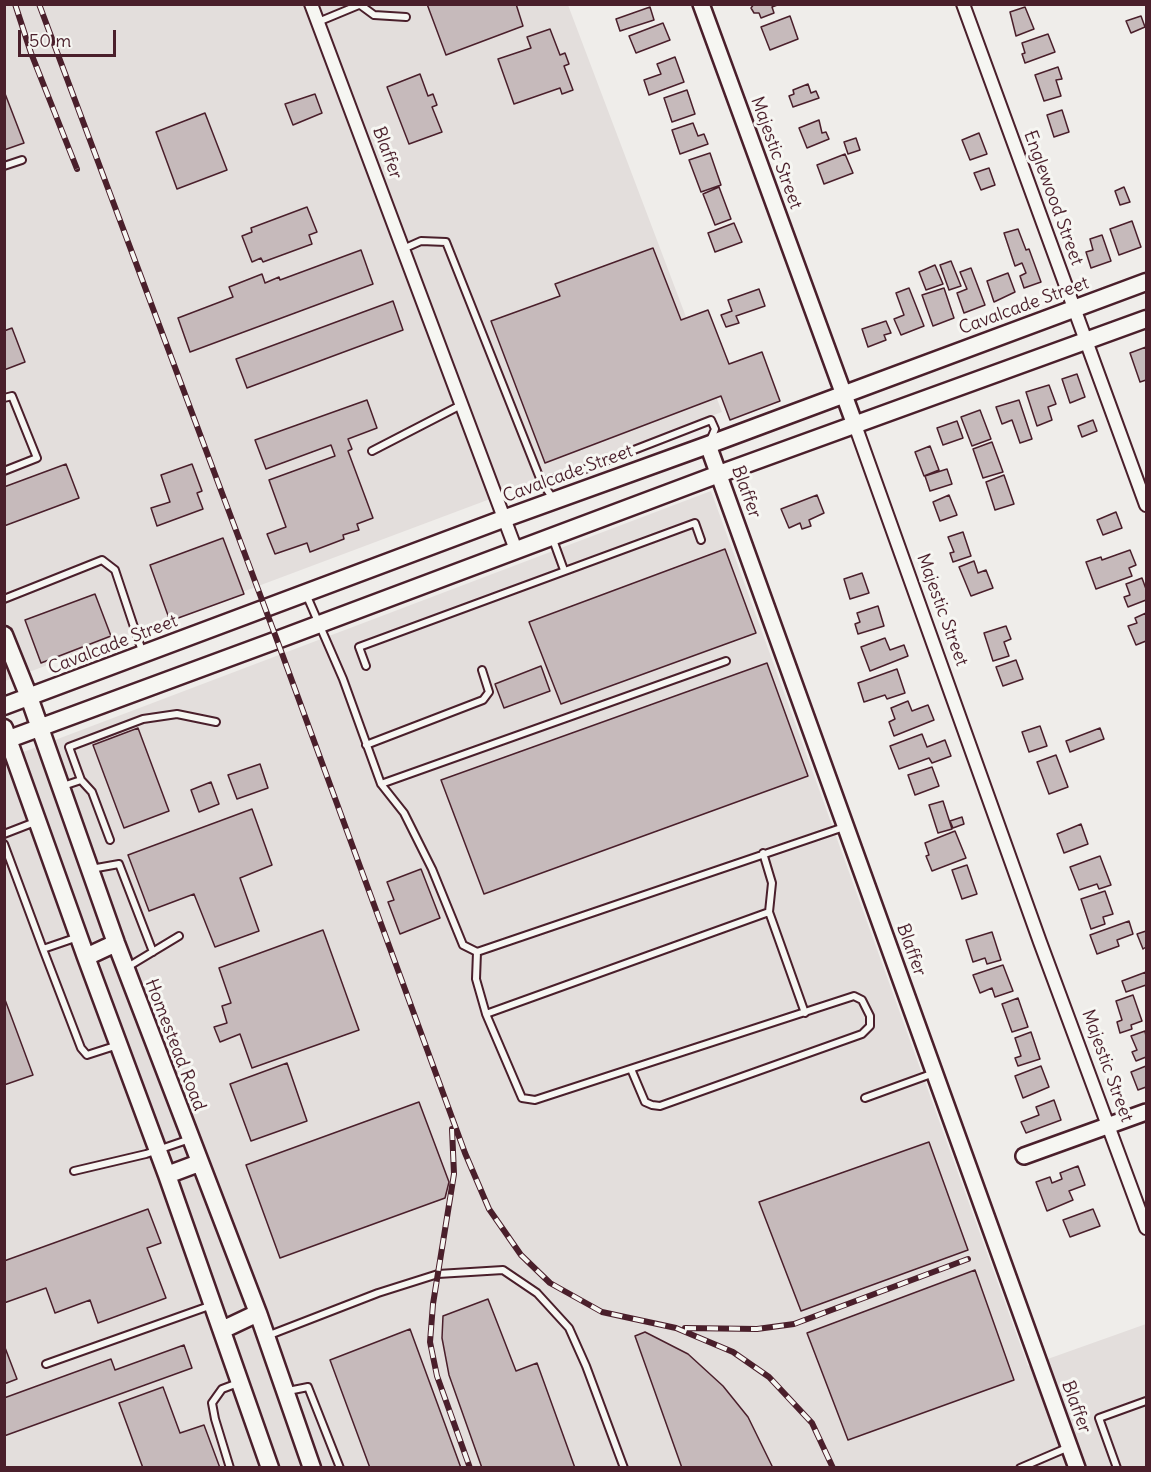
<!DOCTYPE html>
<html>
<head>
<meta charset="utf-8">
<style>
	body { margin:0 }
	#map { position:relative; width:1151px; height:1472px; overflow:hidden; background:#efedea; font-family:Delius,sans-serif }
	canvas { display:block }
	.frame { position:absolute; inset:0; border:6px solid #4a1f2b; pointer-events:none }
	.scale { position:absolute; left:18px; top:30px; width:98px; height:27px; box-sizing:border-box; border:3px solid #4a1f2b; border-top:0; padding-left:8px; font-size:18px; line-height:21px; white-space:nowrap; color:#4a1f2b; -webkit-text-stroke:4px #f6f6f2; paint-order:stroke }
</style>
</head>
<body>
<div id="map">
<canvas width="1151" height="1472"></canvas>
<div class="frame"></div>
<div class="scale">50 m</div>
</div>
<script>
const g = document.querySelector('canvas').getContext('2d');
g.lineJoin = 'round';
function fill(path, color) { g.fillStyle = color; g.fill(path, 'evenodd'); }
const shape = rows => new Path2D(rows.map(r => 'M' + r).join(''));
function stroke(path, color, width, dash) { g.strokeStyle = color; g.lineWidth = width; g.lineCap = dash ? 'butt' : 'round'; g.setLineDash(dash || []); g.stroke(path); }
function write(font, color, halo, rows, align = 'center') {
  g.font = font + ' Delius,sans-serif'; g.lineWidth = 6; g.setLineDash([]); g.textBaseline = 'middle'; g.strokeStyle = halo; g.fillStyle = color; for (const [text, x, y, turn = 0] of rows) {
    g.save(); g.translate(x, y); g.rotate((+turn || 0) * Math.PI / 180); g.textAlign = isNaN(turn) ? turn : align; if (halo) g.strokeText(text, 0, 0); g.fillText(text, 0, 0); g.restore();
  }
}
fill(shape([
	[5,5,568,5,722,412,5,681],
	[711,491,1028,1366,1146,1324,1146,1467,5,1468,5,759]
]), '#e3dedc');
const building = shape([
	[427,4,516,4,523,26,446,55,427,4],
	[754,4,780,4,772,7,774,13,761,18,759,13,754,13,751,8,754,4],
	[650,7,654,20,620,31,616,19,650,7],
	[1025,7,1034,29,1016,36,1010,12,1025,7],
	[790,16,798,39,770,50,761,27,790,16],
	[1141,16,1145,27,1131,33,1126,21,1141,16],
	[663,23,670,40,636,53,629,36,663,23],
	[550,29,560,55,565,53,569,64,564,66,573,90,562,94,560,88,514,104,498,59,531,48,527,37,550,29],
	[1048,34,1055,52,1025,63,1022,54,1025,53,1022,43,1048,34],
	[675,57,684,82,649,95,644,80,661,74,657,64,675,57],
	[1058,67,1062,79,1056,80,1061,96,1044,101,1035,75,1058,67],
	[420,74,428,96,433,94,437,105,432,107,442,132,409,144,387,87,420,74],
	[808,84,811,93,816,91,819,98,793,107,789,96,794,94,793,90,808,84],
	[687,90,695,114,672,122,664,98,687,90],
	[4,91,24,143,4,150,4,91],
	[315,94,322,113,293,125,285,104,315,94],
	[1062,110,1069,132,1054,137,1047,115,1062,110],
	[205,113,227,170,177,189,156,132,205,113],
	[819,120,822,133,826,132,829,139,807,148,799,128,819,120],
	[693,123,698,136,704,134,708,144,680,154,672,130,693,123],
	[979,133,987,154,970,160,962,140,979,133],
	[856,138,860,150,848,154,844,142,856,138],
	[710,153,721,185,701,192,689,160,710,153],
	[845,154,853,173,824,184,817,165,845,154],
	[989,168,995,185,981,190,974,173,989,168],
	[719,187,731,219,715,225,703,194,719,187],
	[1124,187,1130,202,1120,205,1115,191,1124,187],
	[307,207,317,232,309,235,312,244,263,262,261,258,252,262,242,236,252,232,251,228,307,207],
	[1132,221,1141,247,1119,255,1110,229,1132,221],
	[734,223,742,242,715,252,708,233,734,223],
	[1018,229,1026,250,1029,249,1041,282,1024,288,1020,276,1026,273,1022,263,1015,266,1004,233,1018,229],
	[1102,235,1111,261,1091,268,1086,252,1093,250,1090,239,1102,235],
	[653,248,681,320,708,310,729,364,762,352,780,401,730,420,721,396,545,463,491,321,560,296,555,284,653,248],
	[361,250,373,284,190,352,178,318,233,297,229,287,262,274,265,283,279,277,280,280,361,250],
	[951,261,961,286,949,290,940,265,951,261],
	[935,265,943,284,926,290,919,272,935,265],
	[971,268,985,305,964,313,957,293,967,289,960,272,971,268],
	[1008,273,1015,292,994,302,987,281,1008,273],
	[909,288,924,326,901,335,894,319,904,315,896,293,909,288],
	[944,288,954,318,933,326,922,295,944,288],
	[759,289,765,306,736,316,739,323,726,327,721,315,732,311,728,300,759,289],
	[393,301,403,330,247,388,236,359,393,301],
	[886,321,891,333,884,335,886,340,868,347,862,329,886,321],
	[12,328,25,362,4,370,4,331,12,328],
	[1146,347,1146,380,1140,382,1130,353,1146,347],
	[1077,374,1085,397,1070,403,1062,379,1077,374],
	[1049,385,1056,404,1048,407,1052,420,1037,426,1026,392,1049,385],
	[367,400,377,428,348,439,352,449,348,451,373,518,357,524,359,530,343,535,344,539,310,552,307,543,275,554,267,534,286,527,269,480,335,456,331,445,266,469,255,440,367,400],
	[1019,400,1032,439,1020,443,1012,420,1002,424,996,407,1019,400],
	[980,410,991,439,972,446,961,417,980,410],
	[1093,420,1097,431,1082,437,1078,426,1093,420],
	[957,421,963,438,943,445,937,428,957,421],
	[992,442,1003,472,983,478,973,449,992,442],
	[930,446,939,470,924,476,915,452,930,446],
	[66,464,79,498,4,526,4,487,66,464],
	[192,464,202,491,197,493,203,509,157,526,151,508,170,502,161,475,192,464],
	[947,469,952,484,930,491,925,476,947,469],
	[1004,475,1014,504,995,510,986,482,1004,475],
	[817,495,824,513,809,520,811,526,802,529,800,523,789,528,781,509,817,495],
	[949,495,957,515,940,521,933,502,949,495],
	[1116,512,1122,528,1103,535,1097,520,1116,512],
	[963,532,971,556,953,562,950,553,954,552,948,537,963,532],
	[223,538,244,594,170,621,150,565,223,538],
	[725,549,756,633,561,704,529,622,725,549],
	[1130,550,1136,565,1129,568,1132,576,1096,589,1086,562,1101,557,1102,560,1130,550],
	[974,561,978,573,986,570,993,588,971,596,959,567,974,561],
	[862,573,869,593,850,599,844,579,862,573],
	[1142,578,1146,589,1146,600,1128,607,1124,597,1130,595,1126,584,1142,578],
	[95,594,111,636,41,663,25,620,95,594],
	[878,606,884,626,858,634,855,624,860,622,857,613,878,606],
	[1146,613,1146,641,1136,645,1128,626,1137,623,1135,618,1146,613],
	[1006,626,1011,639,1004,642,1009,656,993,661,984,633,1006,626],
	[885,638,890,650,904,645,908,656,870,671,861,647,885,638],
	[1016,660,1023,679,1003,686,996,667,1016,660],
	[767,663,808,776,484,894,441,780,767,663],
	[541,666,550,691,504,708,495,684,541,666],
	[897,669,905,693,887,699,885,695,864,702,858,683,897,669],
	[908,701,912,711,928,705,934,720,894,736,889,722,895,719,891,708,908,701],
	[1040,726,1047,746,1029,752,1022,732,1040,726],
	[138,728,169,811,124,828,93,745,138,728],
	[1100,728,1104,739,1070,752,1066,741,1100,728],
	[922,734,927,747,945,740,951,756,932,763,929,758,899,769,890,746,922,734],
	[1056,755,1068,787,1049,794,1037,762,1056,755],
	[260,764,268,788,237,799,228,775,260,764],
	[932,767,939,786,915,795,908,775,932,767],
	[211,782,219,804,199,812,191,790,211,782],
	[943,801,952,829,938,833,929,805,943,801],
	[252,809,272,865,240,878,259,931,215,947,194,894,149,911,128,855,252,809],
	[962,817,964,824,953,828,950,821,962,817],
	[1081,824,1088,844,1064,853,1057,834,1081,824],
	[955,831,966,858,932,871,926,856,929,855,925,843,955,831],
	[1100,856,1111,885,1099,889,1097,884,1079,890,1070,867,1100,856],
	[967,865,977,894,962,899,952,870,967,865],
	[421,869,440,918,400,934,388,902,394,900,387,882,421,869],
	[1105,891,1113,914,1103,917,1105,924,1091,929,1081,899,1105,891],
	[1129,921,1133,934,1117,940,1119,946,1097,954,1090,935,1129,921],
	[323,930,359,1030,252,1068,240,1034,220,1042,214,1027,227,1023,222,1006,231,1003,219,968,323,930],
	[1146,931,1146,947,1143,949,1137,934,1146,931],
	[992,932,1001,960,987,964,985,958,973,962,966,940,992,932],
	[1003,965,1013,991,995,997,992,988,980,993,973,975,1003,965],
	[1146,972,1146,985,1126,992,1122,981,1146,972],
	[1133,995,1142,1021,1131,1025,1132,1029,1120,1033,1117,1022,1122,1020,1116,1001,1133,995],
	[4,997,33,1075,4,1085,4,997],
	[1018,998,1028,1027,1012,1032,1002,1004,1018,998],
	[1145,1031,1146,1036,1146,1057,1136,1061,1132,1052,1137,1050,1131,1036,1145,1031],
	[1031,1032,1040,1059,1018,1066,1015,1058,1021,1056,1015,1038,1031,1032],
	[287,1063,307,1121,251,1141,230,1084,287,1063],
	[1041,1066,1049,1087,1023,1098,1015,1076,1041,1066],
	[1146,1066,1146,1087,1138,1090,1131,1072,1146,1066],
	[1054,1100,1061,1120,1026,1133,1021,1122,1039,1115,1036,1107,1054,1100],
	[419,1102,449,1182,445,1198,280,1258,246,1165,419,1102],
	[929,1142,968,1250,801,1311,759,1202,929,1142],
	[1078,1166,1085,1185,1069,1191,1073,1200,1047,1211,1036,1182,1050,1177,1052,1183,1062,1179,1060,1173,1078,1166],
	[148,1209,161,1243,147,1248,166,1298,98,1323,90,1300,55,1313,46,1288,4,1303,4,1261,148,1209],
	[1093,1209,1100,1226,1070,1237,1063,1220,1093,1209],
	[975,1270,1014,1380,848,1440,807,1333,975,1270],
	[488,1299,516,1371,537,1363,575,1468,482,1468,449,1375,442,1338,443,1316,488,1299],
	[410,1329,461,1468,370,1468,330,1360,410,1329],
	[645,1332,688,1354,723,1386,748,1417,773,1468,682,1468,635,1336,645,1332],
	[4,1345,17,1379,4,1384,4,1345],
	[184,1345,192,1368,4,1436,4,1398,111,1359,115,1370,184,1345],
	[163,1387,180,1433,204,1425,220,1468,143,1468,119,1403,163,1387]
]);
fill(building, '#c6babb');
stroke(building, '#4a1f2b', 1.5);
const service = shape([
	[359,4,374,15,406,17],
	[318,22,359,5],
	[4,166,22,160],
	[403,249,421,241,446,242,541,481,567,476,711,420,715,429,710,441],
	[4,398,12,396,37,458,4,471],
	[372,451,461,405],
	[541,481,554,500],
	[552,537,564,570],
	[306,594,343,679,381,784,404,813,432,869,463,945,477,952,844,827],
	[4,599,102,560,115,570,143,654],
	[366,666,359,647,695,523,701,540],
	[366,745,483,700,489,692,482,670],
	[381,784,726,661],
	[63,786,81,780],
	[4,834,35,822],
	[110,840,92,792,81,780,69,747,143,719,177,714,216,722],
	[4,844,43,949,78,937],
	[763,853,772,883,769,912],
	[91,869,119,864,153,952],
	[43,949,81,1048,87,1055,118,1045],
	[477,952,476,979,486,1014,522,1098,535,1100,854,996,862,1000,870,1016,870,1026,862,1034,660,1106,652,1105,645,1102,631,1069],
	[126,968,179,936],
	[486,1014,769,912,805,1013],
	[865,1098,934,1073],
	[74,1171,146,1154,190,1139],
	[267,1336,378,1293,438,1274,503,1270,537,1293,569,1328,586,1366,624,1468],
	[46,1364,212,1305],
	[288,1391,308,1387,340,1468],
	[230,1468,215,1419,212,1403,222,1389,238,1383],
	[1020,1468,1069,1447],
	[1117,1468,1099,1418,1146,1401]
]);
const minor = shape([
	[311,4,516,550],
	[963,4,1146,505],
	[855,425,1040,942,1146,1228]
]);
const tertiary = shape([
	[701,4,855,425],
	[708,445,1077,1468],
	[1024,1156,1146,1112]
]);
const secondary = shape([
	[4,635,29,697,116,943,258,1313,312,1468],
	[4,706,503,519,708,445,1146,282],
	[4,728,86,957,167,1175,270,1468],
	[9,739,277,640,719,474,1146,319],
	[86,957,116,943],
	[167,1175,199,1163],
	[222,1330,258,1313]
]);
stroke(service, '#4a1f2b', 10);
stroke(minor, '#4a1f2b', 16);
stroke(tertiary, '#4a1f2b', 20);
stroke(secondary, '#4a1f2b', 21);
stroke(service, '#f6f6f2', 6);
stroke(minor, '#f6f6f2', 12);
stroke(tertiary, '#f6f6f2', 15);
stroke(secondary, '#f6f6f2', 16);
const rail = shape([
	[15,4,31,53,77,169],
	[39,4,277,640,465,1153,489,1209,521,1255,550,1283,602,1312,676,1328,733,1352,769,1377,812,1423,833,1468],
	[452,1129,454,1174,433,1304,430,1342,437,1376,470,1468],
	[685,1328,757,1329,794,1324,968,1259]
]);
stroke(rail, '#4a1f2b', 6);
stroke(rail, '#f6f6f2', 4, [11]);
write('18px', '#4a1f2b', '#f6f6f2', [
	["Blaffer",387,153,70],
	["Majestic Street",776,153,70],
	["Englewood Street",1053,198,70],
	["Cavalcade Street",1024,306,-20],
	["Cavalcade Street",568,474,-20],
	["Blaffer",746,492,70],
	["Majestic Street",942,610,70],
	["Cavalcade Street",113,645,-21],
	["Blaffer",911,950,70],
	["Homestead Road",175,1045,69],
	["Majestic Street",1107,1066,70],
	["Blaffer",1076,1407,70]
]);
</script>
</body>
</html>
